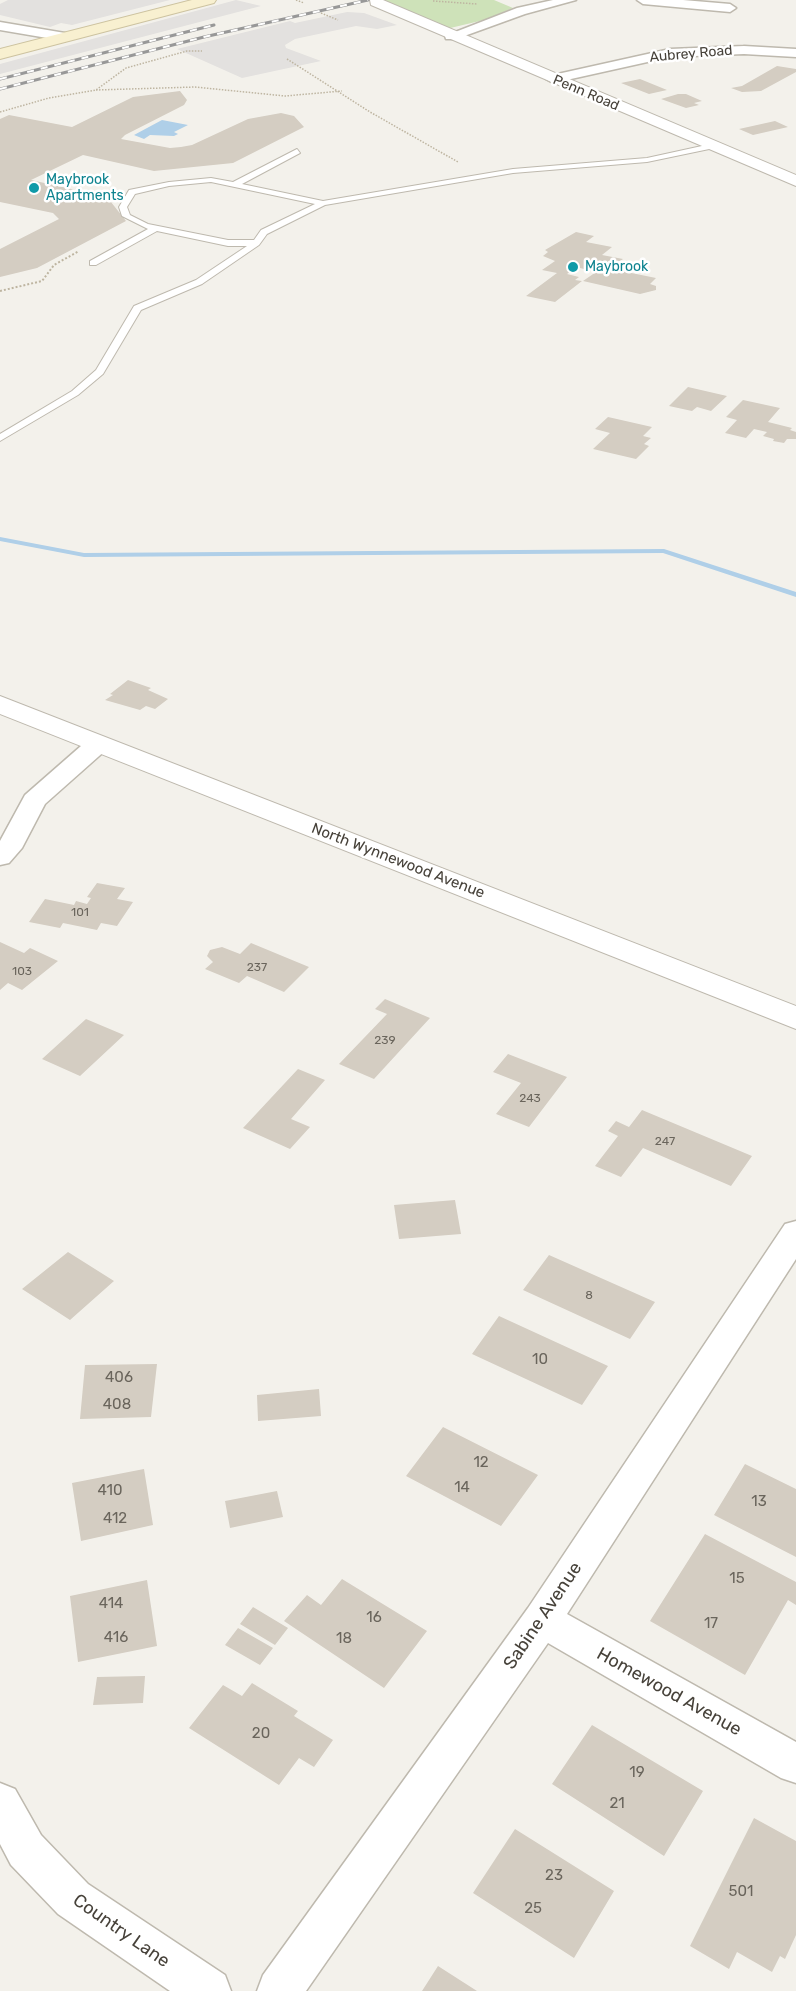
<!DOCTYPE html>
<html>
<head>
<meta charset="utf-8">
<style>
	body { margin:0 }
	canvas { display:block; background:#f3f1eb }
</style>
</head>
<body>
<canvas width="796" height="1991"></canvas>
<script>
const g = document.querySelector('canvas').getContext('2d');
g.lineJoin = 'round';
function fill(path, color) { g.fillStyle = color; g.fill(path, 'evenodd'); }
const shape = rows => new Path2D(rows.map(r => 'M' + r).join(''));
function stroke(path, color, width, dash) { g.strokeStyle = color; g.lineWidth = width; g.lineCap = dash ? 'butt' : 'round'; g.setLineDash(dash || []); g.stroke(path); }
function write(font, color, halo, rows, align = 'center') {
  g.font = font + ' Rubik,sans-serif'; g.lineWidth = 5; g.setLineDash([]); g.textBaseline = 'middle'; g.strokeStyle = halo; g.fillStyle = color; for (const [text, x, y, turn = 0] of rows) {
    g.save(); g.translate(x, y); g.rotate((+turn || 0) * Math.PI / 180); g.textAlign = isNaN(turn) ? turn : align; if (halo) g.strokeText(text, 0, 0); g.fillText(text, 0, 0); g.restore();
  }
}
fill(shape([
	[382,0,494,0,513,8,484,20,446,29]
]), '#cee2b9');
fill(shape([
	[8,0,170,0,72,25,61,23,50,27,0,15,0,4],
	[236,0,261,6,0,74,0,64],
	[347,12,364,13,397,25,377,29,356,26,295,39,285,45,286,48,321,61,242,78,177,49,290,21,295,23]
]), '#e3e1df');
fill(shape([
	[162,120,188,125,174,132,178,134,174,136,150,135,144,139,134,135]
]), '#afcfe8');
fill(shape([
	[0,537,84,553,664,549,796,592,796,597,663,553,84,557,0,541,0,537]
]), '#afcfe8');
fill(shape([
	[777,66,796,69,796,72,761,91,742,92,731,88,742,86],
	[640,79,667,90,649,94,621,83],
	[180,91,187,100,184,105,125,135,121,139,170,148,181,147,192,145,248,119,281,113,294,116,304,127,233,163,154,171,83,155,31,180,107,197,126,221,37,268,0,277,0,249,59,219,53,213,0,202,0,119,9,115,72,127,133,97],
	[678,94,686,94,702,101,694,103,699,105,686,108,661,99],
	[775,121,788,127,753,135,739,129],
	[576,232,594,236,586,242,612,247,602,255,623,259,611,268,597,266,656,278,650,284,656,286,656,290,640,294,583,281,596,272,576,267,567,274,579,277,575,280,582,281,555,302,526,296,557,273,542,270,555,261,543,256,548,252,545,250],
	[688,387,727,396,711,411,697,407,692,411,669,406],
	[743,400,780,408,768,422,792,428,790,430,796,432,796,439,787,439,784,443,773,441,774,439,763,436,767,432,754,429,746,438,725,433,737,420,726,417],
	[608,417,652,427,643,436,651,438,644,444,649,446,636,459,593,449,610,433,595,429],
	[128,680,151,688,148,690,168,699,155,709,146,706,140,710,105,700,113,695,110,694],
	[97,883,125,888,117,899,133,902,117,926,101,923,97,930,63,923,60,928,29,922,45,899,74,905,76,901,87,904,91,898,87,897],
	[0,942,24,953,30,948,58,961,22,990,8,983,0,990],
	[251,943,309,967,284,992,247,976,239,983,205,969,213,962,207,956,210,950,222,947,240,954],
	[385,999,430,1018,374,1079,339,1064,387,1014,375,1009],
	[86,1019,124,1035,80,1076,42,1059],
	[508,1054,567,1077,529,1127,496,1114,521,1083,493,1072],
	[298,1069,325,1080,291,1119,310,1127,290,1149,243,1128],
	[642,1110,752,1156,731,1186,643,1148,621,1177,595,1166,618,1136,608,1131,616,1121,629,1127],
	[455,1200,461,1234,399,1239,394,1205],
	[68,1252,114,1281,70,1320,22,1289],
	[549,1255,655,1302,630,1339,523,1290],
	[499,1316,608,1366,582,1405,472,1354],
	[157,1364,151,1417,80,1419,85,1365],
	[319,1389,321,1416,258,1421,257,1395],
	[443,1427,538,1475,501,1526,406,1476],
	[745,1464,796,1489,796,1557,714,1515],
	[144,1469,153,1525,81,1541,72,1483],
	[277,1491,283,1517,230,1528,225,1501],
	[705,1534,796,1582,796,1605,788,1600,745,1675,650,1621],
	[342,1579,427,1631,384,1688,284,1621,307,1595,321,1605],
	[147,1580,157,1646,78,1662,70,1596],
	[253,1607,288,1628,275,1645,240,1624],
	[238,1628,273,1648,260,1665,225,1645],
	[145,1676,143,1703,93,1705,97,1677],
	[252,1683,298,1711,294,1716,333,1740,314,1767,299,1758,279,1785,189,1728,223,1685,242,1696],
	[592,1725,703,1791,664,1856,552,1784],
	[754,1818,796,1841,796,1935,785,1959,780,1956,772,1972,737,1952,729,1969,690,1946],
	[515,1829,614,1891,574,1958,473,1893],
	[438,1966,477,1991,422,1991]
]), '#d4cdc2');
const service = shape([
	[711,144,714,148,647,162,513,173,325,205,267,234,259,245,202,284,141,310,103,374,78,395,0,441,0,434,72,391,96,370,134,306,196,280,247,246,228,246,157,231,96,265,90,265,90,261,148,229,122,216,119,207,129,190,169,182,211,178,233,182,297,149,300,153,242,184,323,201,513,169,647,158,711,144],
	[211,182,315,204,261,230,254,240,228,240,148,224,130,215,127,207,135,194,169,186,211,182]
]);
const minor = shape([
	[553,0,576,0,525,14,456,39,446,39,445,36,517,8,553,0],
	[637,0,683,0,730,4,736,8,730,12,643,4,637,0],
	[0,22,65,33,71,37,65,41,0,30,0,22],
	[744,46,796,49,796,57,744,54,670,57,553,83,546,79,553,75,670,49,744,46],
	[98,737,107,739,110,744,107,749,45,804,22,848,9,863,0,865,0,841,25,795,89,739,98,737],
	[796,1221,796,1259,567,1614,796,1742,796,1783,781,1778,548,1643,306,1991,257,1991,263,1975,528,1608,785,1224,796,1221],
	[0,1783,15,1789,41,1835,88,1884,225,1975,231,1991,170,1991,58,1914,11,1865,0,1844,0,1783]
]);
const tertiary = shape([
	[370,0,383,0,796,175,796,186,371,5,370,0],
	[0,696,796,1006,796,1029,0,714,0,696]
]);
const secondary = shape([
	[192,0,216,0,214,3,0,59,0,49,192,0]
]);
stroke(service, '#beb9ae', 2);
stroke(minor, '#beb9ae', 3);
stroke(tertiary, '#beb9ae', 2);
stroke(secondary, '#cdc3a0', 2);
stroke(shape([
	[296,0,304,3],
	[433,1,477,4],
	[321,13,338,20],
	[287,59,370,112,458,162],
	[96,90,195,87,285,96,342,91],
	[0,112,49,98,96,90,126,68,187,51,202,51]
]), '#beb5a1', 1.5, [1.5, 1.5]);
stroke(shape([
	[0,291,42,281,54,265,79,251]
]), '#beb5a1', 2, [2, 2]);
fill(service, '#fff');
fill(minor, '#fff');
fill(tertiary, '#fff');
fill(secondary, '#f8f0d0');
const rail = shape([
	[0,79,214,25],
	[0,89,204,37,368,0]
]);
stroke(rail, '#989898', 3);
stroke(rail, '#fff', 2, [7]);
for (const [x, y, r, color] of [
	[34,188,6,"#0f9aa8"],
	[573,267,6,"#0f9aa8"]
]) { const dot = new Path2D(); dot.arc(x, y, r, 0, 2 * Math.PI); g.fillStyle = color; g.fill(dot); stroke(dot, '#fff', 2); }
write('12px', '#6a655c', null, [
	["101",80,913],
	["237",257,968],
	["103",22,972],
	["239",385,1041],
	["243",530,1099],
	["247",665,1142],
	["8",589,1296]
]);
write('14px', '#47423a', '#fff', [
	["Aubrey Road",691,54,-5],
	["Penn Road",586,93,23]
]);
write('14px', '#0d838f', '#fff', [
	["Maybrook",46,180],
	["Apartments",46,196],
	["Maybrook",585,267]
], 'left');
write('15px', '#47423a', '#fff', [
	["North Wynnewood Avenue",398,861,21]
]);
write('15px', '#6a655c', null, [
	["10",540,1360],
	["406",119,1378],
	["408",117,1405],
	["12",481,1463],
	["14",462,1488],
	["410",110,1491],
	["13",759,1502],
	["412",115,1519],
	["15",737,1579],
	["414",111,1604],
	["16",374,1618],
	["17",711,1624],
	["416",116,1638],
	["18",344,1639],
	["20",261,1734],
	["19",637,1773],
	["21",617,1804],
	["23",554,1876],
	["501",741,1892],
	["25",533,1909]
]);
write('18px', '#47423a', '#fff', [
	["Sabine Avenue",543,1616,-56],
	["Homewood Avenue",669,1692,29],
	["Country Lane",121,1931,35]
]);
</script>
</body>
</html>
